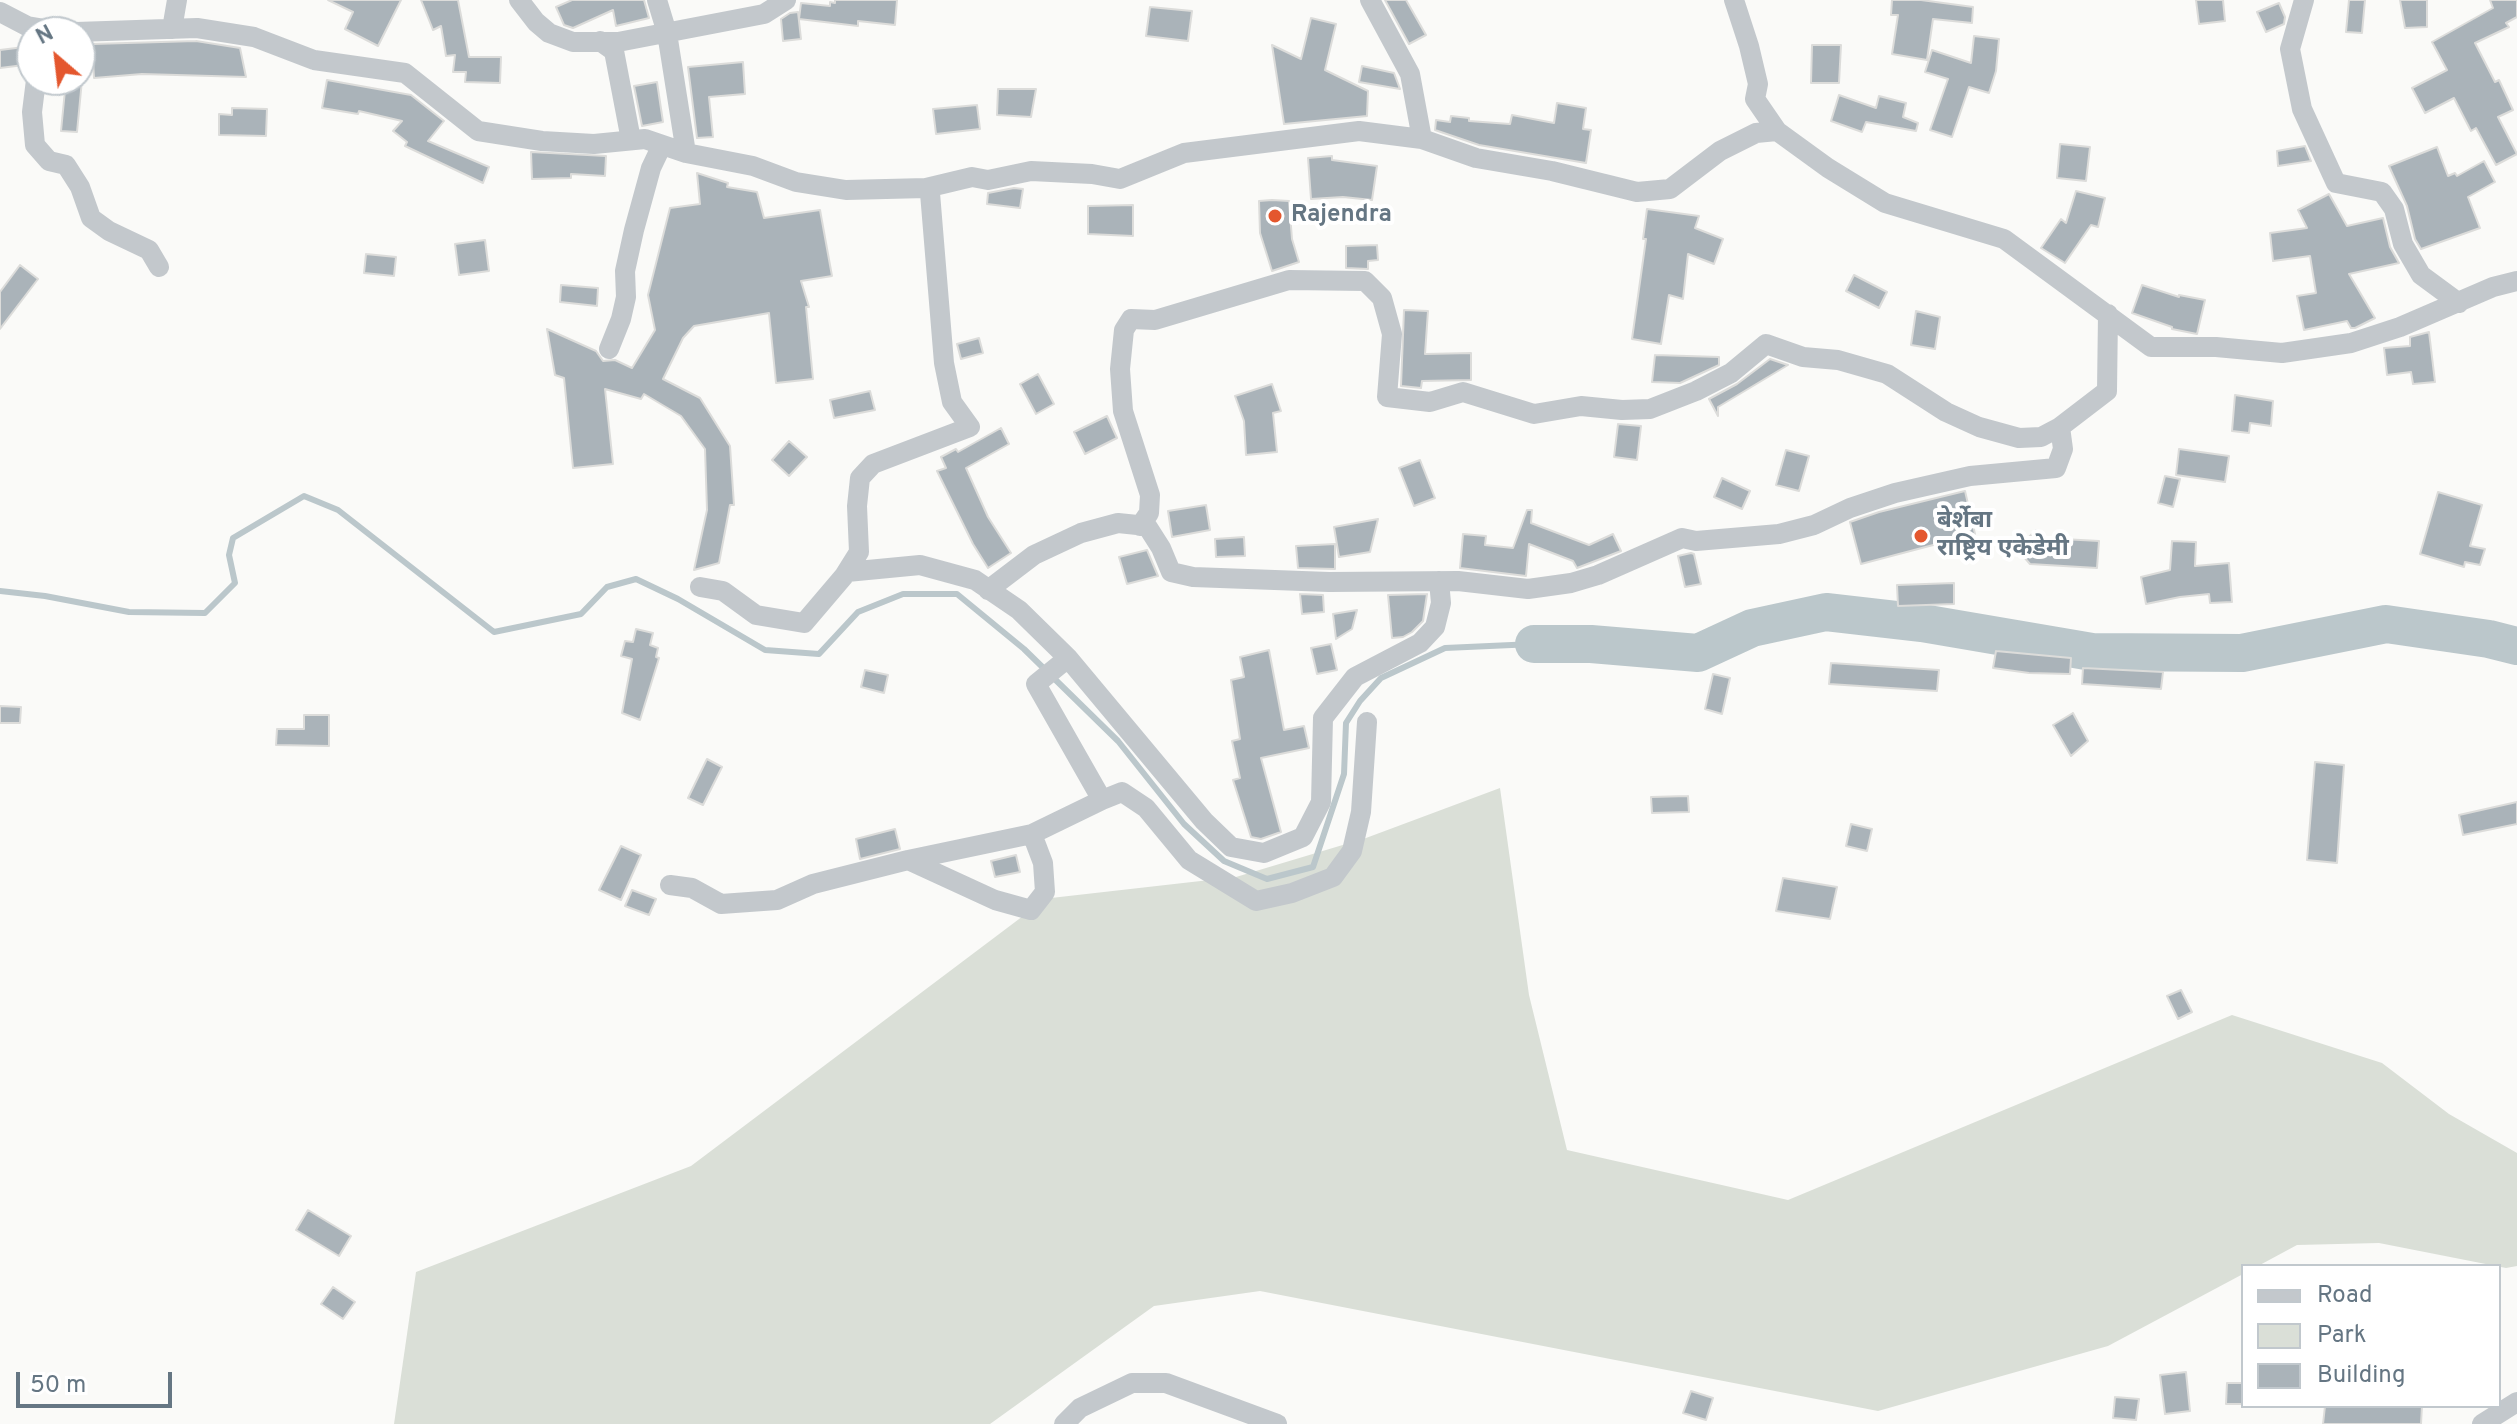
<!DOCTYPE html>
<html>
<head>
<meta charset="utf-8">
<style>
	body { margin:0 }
	#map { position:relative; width:2517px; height:1424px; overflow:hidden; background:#fafaf8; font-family:Overpass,sans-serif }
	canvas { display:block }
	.legend { position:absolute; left:2241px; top:1264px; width:260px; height:144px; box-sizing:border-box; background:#fff; border:2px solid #c1c8cd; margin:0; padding:10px 14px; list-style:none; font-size:24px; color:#657683 }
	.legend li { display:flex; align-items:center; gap:16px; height:40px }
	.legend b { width:40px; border:2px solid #c1c8cd }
	.north { position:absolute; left:16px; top:16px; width:80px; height:80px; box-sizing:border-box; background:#fff; border:2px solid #c1c8cd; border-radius:50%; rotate:332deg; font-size:22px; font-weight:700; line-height:32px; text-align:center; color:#657683 }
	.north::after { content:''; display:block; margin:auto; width:28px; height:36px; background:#e4572e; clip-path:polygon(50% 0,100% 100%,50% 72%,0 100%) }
	.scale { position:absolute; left:16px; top:1372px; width:156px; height:36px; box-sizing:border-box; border:4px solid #657683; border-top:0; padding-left:10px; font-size:24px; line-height:28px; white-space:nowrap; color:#657683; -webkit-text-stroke:6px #fff; paint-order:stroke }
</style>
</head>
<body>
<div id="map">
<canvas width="2517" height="1424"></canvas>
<ul class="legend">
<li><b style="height:10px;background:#c3c8cc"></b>Road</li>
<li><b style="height:22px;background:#dadfd7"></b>Park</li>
<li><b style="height:22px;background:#aab3b9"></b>Building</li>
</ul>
<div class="north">N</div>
<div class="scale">50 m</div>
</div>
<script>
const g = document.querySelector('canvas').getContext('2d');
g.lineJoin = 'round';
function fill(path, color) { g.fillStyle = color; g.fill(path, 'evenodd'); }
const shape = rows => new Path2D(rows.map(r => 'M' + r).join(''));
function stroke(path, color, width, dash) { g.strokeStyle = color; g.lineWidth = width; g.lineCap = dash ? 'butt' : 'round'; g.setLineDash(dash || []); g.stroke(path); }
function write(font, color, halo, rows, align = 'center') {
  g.font = font + ' Overpass,"Noto Sans Devanagari",sans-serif'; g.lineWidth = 8; g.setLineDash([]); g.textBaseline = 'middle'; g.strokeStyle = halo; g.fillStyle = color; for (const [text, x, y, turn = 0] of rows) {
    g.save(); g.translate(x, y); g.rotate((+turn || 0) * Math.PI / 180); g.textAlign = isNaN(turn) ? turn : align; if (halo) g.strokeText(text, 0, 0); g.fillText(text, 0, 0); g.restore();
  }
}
fill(shape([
	[1500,788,1529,995,1567,1150,1788,1200,2232,1015,2382,1063,2449,1114,2517,1153,2517,1266,2506,1268,2379,1243,2297,1245,2258,1266,2243,1266,2243,1274,2108,1346,1878,1411,1260,1291,1154,1306,990,1424,394,1424,416,1272,691,1166,1031,910,1051,898,1236,877,1366,838]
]), '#dadfd7');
stroke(shape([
	[0,591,45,596,129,612,205,613,235,583,229,555,233,538,304,496,338,510,494,632,581,614,607,587,636,579,678,599,765,650,819,654,858,612,903,594,957,594,1024,649,1118,741,1184,824,1224,861,1267,879,1313,867,1344,774,1346,723,1360,701,1381,678,1445,648,1534,644]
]), '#bbc7cb', 6);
stroke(shape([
	[1534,644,1591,644,1698,653,1752,628,1826,612,1922,623,2092,652,2242,653,2386,624,2489,639,2517,646]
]), '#bbc7cb', 38);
const building = shape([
	[328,0,401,0,378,46,345,29,353,12,328,0],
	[421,0,458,0,469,57,501,57,500,83,465,82,466,72,453,72,455,55,446,56,441,26,433,30,421,0],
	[572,0,644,0,649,18,616,26,613,10,573,28,564,25,556,7,572,0],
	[835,0,897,0,895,25,858,21,858,26,799,19,801,3,830,6,830,2,835,3,835,0],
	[1385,0,1406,0,1426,35,1409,44,1385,0],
	[1892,0,1921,0,1973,7,1972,23,1933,19,1927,60,1892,54,1898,15,1891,15,1892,0],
	[2196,0,2223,0,2225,21,2199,24,2196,0],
	[2349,0,2365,0,2362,33,2346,32,2349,0],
	[2400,0,2427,0,2427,27,2405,28,2400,0],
	[2490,0,2517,0,2517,17,2506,23,2509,27,2475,43,2495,82,2499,80,2513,110,2498,117,2517,154,2496,165,2476,128,2471,131,2454,98,2425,113,2412,88,2447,70,2432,42,2493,8,2490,0],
	[2279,3,2285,17,2284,24,2266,32,2257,12,2279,3],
	[1150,7,1192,11,1188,41,1146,36,1150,7],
	[798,12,801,39,783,41,781,19,790,13,798,12],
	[1311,18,1336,24,1325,70,1368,91,1367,116,1284,124,1272,45,1301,59,1311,18],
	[1974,36,1999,39,1996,71,1989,93,1969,87,1952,137,1930,130,1948,79,1925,72,1932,50,1971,63,1974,36],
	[196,41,240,48,246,77,142,74,94,78,92,44,196,41],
	[1812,45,1841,45,1839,83,1811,83,1812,45],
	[32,46,32,64,0,68,0,50,32,46],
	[743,62,745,94,709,97,713,137,697,138,688,67,743,62],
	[1362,66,1394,73,1400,89,1359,82,1362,66],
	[66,80,82,80,77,132,61,131,66,80],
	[327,80,411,95,444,121,428,141,489,167,483,183,405,146,407,142,393,131,402,121,359,111,358,114,322,108,327,80],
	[657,82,663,122,642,126,634,86,657,82],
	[998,89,1036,89,1031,117,997,115,998,89],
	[1839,95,1876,108,1879,96,1906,103,1903,117,1918,123,1916,131,1866,122,1862,132,1831,121,1839,95],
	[1557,103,1586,108,1583,129,1591,130,1586,163,1479,145,1435,130,1436,120,1450,122,1451,116,1469,118,1469,121,1510,124,1512,115,1554,123,1557,103],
	[977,105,980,129,936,134,933,109,977,105],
	[232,108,267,109,266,136,219,135,219,114,232,115,232,108],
	[2060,144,2090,147,2086,181,2057,178,2060,144],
	[2305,146,2311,161,2278,166,2277,151,2305,146],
	[2437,147,2448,176,2455,173,2457,176,2484,161,2495,182,2468,197,2480,228,2421,249,2415,239,2407,206,2389,166,2437,147],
	[531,152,606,156,605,176,571,174,571,178,532,179,531,152],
	[1332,156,1332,160,1377,166,1372,200,1343,197,1311,199,1308,158,1332,156],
	[697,173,728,183,727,187,757,192,764,218,820,210,832,276,801,281,809,307,806,307,813,379,776,383,769,313,694,326,683,338,663,379,700,398,730,446,734,505,730,505,719,563,694,570,707,510,705,449,681,416,644,394,641,399,605,389,613,464,573,468,564,378,555,375,547,329,596,351,603,361,615,360,632,368,655,330,648,295,670,208,700,204,697,173],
	[1014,188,1023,189,1020,208,987,204,988,193,1014,188],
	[2076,191,2105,198,2098,227,2091,225,2065,263,2041,248,2061,219,2066,223,2076,191],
	[2329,194,2347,226,2383,218,2390,247,2399,263,2349,274,2375,318,2355,328,2351,328,2347,321,2304,330,2297,296,2316,293,2310,256,2273,261,2270,233,2307,228,2298,210,2329,194],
	[1272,200,1289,201,1292,239,1299,262,1272,271,1260,233,1259,201,1272,200],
	[1133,205,1133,236,1088,234,1088,206,1133,205],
	[1647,209,1699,216,1695,228,1723,239,1714,264,1688,254,1683,299,1669,295,1661,344,1632,339,1646,239,1643,239,1647,209],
	[485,240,489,271,459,275,455,244,485,240],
	[1377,245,1378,260,1368,261,1368,269,1346,268,1346,246,1377,245],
	[366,254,396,257,394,276,364,273,366,254],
	[20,265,38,279,0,329,0,292,20,265],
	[1854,275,1887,292,1879,308,1846,291,1854,275],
	[561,285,598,288,597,306,560,302,561,285],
	[2142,285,2179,297,2179,295,2205,300,2197,334,2172,329,2172,327,2132,313,2142,285],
	[1404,310,1428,311,1425,354,1471,353,1471,380,1422,381,1421,388,1401,386,1404,310],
	[1916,311,1940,317,1935,349,1911,345,1916,311],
	[2429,332,2435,382,2413,384,2411,372,2387,375,2384,348,2410,346,2410,337,2429,332],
	[979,338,983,353,961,359,957,344,979,338],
	[1655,355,1719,357,1719,365,1680,383,1652,382,1655,355],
	[1770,359,1788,365,1718,407,1718,416,1709,399,1737,384,1770,359],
	[1038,374,1054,404,1036,414,1020,384,1038,374],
	[1272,384,1281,411,1273,413,1277,452,1246,455,1244,421,1235,396,1272,384],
	[870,391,875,410,834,418,830,400,870,391],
	[2235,395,2273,401,2271,426,2250,423,2249,433,2232,431,2235,395],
	[1107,416,1117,438,1085,454,1074,432,1107,416],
	[1618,424,1641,426,1637,460,1614,457,1618,424],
	[1001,428,1009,444,966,468,988,517,1011,553,988,568,973,544,937,471,946,468,941,457,956,449,958,452,1001,428],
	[789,441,807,457,789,476,772,460,789,441],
	[2179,449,2229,456,2225,482,2176,475,2179,449],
	[1786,450,1809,456,1799,491,1776,485,1786,450],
	[1420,460,1435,498,1414,506,1399,468,1420,460],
	[2165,476,2180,479,2173,507,2158,503,2165,476],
	[1722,478,1750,491,1742,509,1714,497,1722,478],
	[1965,491,1975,534,1861,564,1850,522,1879,512,1965,491],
	[2438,492,2482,505,2470,546,2485,549,2480,565,2465,562,2464,567,2420,554,2438,492],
	[1206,505,1210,530,1172,537,1168,511,1206,505],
	[1527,510,1532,510,1531,523,1589,545,1613,534,1621,551,1577,568,1573,561,1529,544,1526,576,1460,568,1463,534,1486,536,1485,545,1513,548,1527,510],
	[1378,519,1370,552,1339,557,1334,527,1378,519],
	[2036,530,2044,538,2099,541,2097,568,2030,564,2017,549,2036,530],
	[1244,537,1245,556,1216,557,1215,539,1244,537],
	[2172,541,2196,542,2195,566,2229,563,2232,602,2210,603,2209,594,2180,597,2146,604,2141,577,2170,570,2172,541],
	[1335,544,1335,569,1298,568,1296,546,1335,544],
	[1147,550,1158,576,1127,584,1119,557,1147,550],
	[1691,553,1694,554,1701,584,1685,587,1678,556,1691,553],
	[1954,583,1954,604,1898,606,1897,585,1954,583],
	[1300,594,1323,595,1324,612,1302,614,1300,594],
	[1427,594,1423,621,1412,632,1403,637,1392,638,1388,595,1427,594],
	[1357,610,1352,629,1336,639,1333,614,1357,610],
	[636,629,653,633,650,645,658,648,656,657,659,658,640,720,622,713,632,659,621,656,625,641,633,642,636,629],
	[1331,644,1337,670,1317,674,1311,648,1331,644],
	[1269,650,1284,730,1304,726,1309,748,1261,758,1281,832,1261,839,1251,837,1233,780,1240,778,1232,741,1240,739,1231,680,1244,677,1240,657,1269,650],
	[1996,651,2071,658,2070,674,2029,673,1993,668,1996,651],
	[1831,663,1939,670,1937,691,1829,684,1831,663],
	[2083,668,2163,672,2161,689,2082,684,2083,668],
	[865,670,888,675,884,693,861,687,865,670],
	[1713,674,1730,678,1722,714,1705,709,1713,674],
	[0,706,21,707,20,723,0,723,0,706],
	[2073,713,2088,741,2071,756,2053,725,2073,713],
	[304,715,329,715,329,746,276,745,277,729,304,729,304,715],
	[707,759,722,767,703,805,688,798,707,759],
	[2315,762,2344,765,2337,863,2307,860,2315,762],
	[1688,796,1689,812,1652,813,1651,797,1688,796],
	[2517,802,2517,824,2463,835,2459,815,2517,802],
	[1851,824,1872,829,1867,851,1846,846,1851,824],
	[895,829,900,849,860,859,856,839,895,829],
	[621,846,641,855,621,900,599,890,621,846],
	[1016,855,1020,872,995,877,991,861,1016,855],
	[1783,878,1837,887,1830,919,1776,911,1783,878],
	[632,890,656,899,649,915,625,906,632,890],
	[2181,990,2192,1012,2178,1019,2167,996,2181,990],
	[308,1210,351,1236,339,1256,296,1230,308,1210],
	[333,1287,355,1302,343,1319,321,1304,333,1287],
	[2186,1372,2190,1411,2165,1414,2160,1375,2186,1372],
	[2227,1383,2243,1383,2243,1404,2226,1404,2227,1383],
	[1691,1391,1713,1398,1706,1420,1683,1413,1691,1391],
	[2115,1397,2139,1399,2136,1420,2113,1418,2115,1397],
	[2325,1406,2422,1406,2421,1424,2323,1424,2325,1406]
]);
fill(building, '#aab3b9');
stroke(building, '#dcdcda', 2);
stroke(shape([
	[519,0,536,22,549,33,573,42,618,42,764,14,786,0],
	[657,0,667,33,686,153],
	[1370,0,1410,74,1422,139],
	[1734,0,1749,46,1758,84,1755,99,1777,131,1828,168,1885,203,2004,239,2151,347,2216,347,2282,353,2351,343,2400,327,2493,287,2517,281],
	[2304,0,2290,49,2302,109,2336,183,2382,192,2394,209,2403,244,2421,275,2459,303],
	[0,12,27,26,63,32],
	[172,29,177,0],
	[76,32,197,28,254,37,314,60,405,73,478,131,542,141,594,144,645,139,686,153,753,166,796,182,846,190,926,188,972,177,988,180,1031,171,1092,174,1120,179,1184,153,1359,131,1422,139,1476,158,1552,171,1637,192,1670,189,1720,151,1756,133,1777,131],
	[600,41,614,51,631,140],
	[36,80,32,112,35,145,49,161,66,165,80,187,91,218,109,231,149,250,159,267],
	[609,349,621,319,626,297,625,271,634,230,651,168,662,145],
	[1140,526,1149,513,1150,495,1123,411,1120,369,1124,330,1131,319,1155,320,1289,280,1365,281,1382,298,1392,334,1387,397,1430,402,1463,392,1534,414,1581,406,1622,410,1650,409,1696,391,1731,373,1766,344,1803,357,1838,360,1887,374,1946,412,1979,427,2019,438,2041,437,2060,427,2107,391,2108,314],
	[847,572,920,565,975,580,1019,610,1068,658,1204,821,1231,847,1264,853,1303,837,1321,802,1323,718,1355,677,1420,643,1435,627,1441,603,1439,581],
	[700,587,723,591,756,615,804,623,844,576,859,552,857,506,860,478,873,464,970,427,952,402,944,363,930,193,926,188],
	[988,590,1034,555,1081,533,1118,523,1147,526,1161,548,1171,572,1193,577,1329,582,1458,581,1528,589,1571,583,1598,575,1682,538,1696,541,1779,534,1814,525,1850,508,1895,493,1970,476,2056,468,2063,449,2060,427],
	[1102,800,1122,792,1146,808,1189,860,1256,901,1292,893,1333,877,1352,851,1361,812,1367,722],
	[908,860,995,900,1031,910,1045,892,1043,863,1032,834],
	[670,885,692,888,721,904,777,900,813,884,908,860,1032,834,1102,800,1036,684,1068,658],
	[1064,1424,1080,1408,1132,1383,1166,1383,1277,1424],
	[2482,1424,2517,1402]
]), '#c3c8cc', 20);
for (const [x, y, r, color] of [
	[1275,216,8,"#e4572e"],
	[1921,536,8,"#e4572e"]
]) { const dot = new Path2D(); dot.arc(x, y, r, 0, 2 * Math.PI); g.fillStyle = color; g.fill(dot); stroke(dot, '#fff', 3); }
write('bold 24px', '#657683', '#fff', [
	["Rajendra",1291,216],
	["बेर्शेबा",1937,522],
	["राष्ट्रिय एकेडेमी",1937,550]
], 'left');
</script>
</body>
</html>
